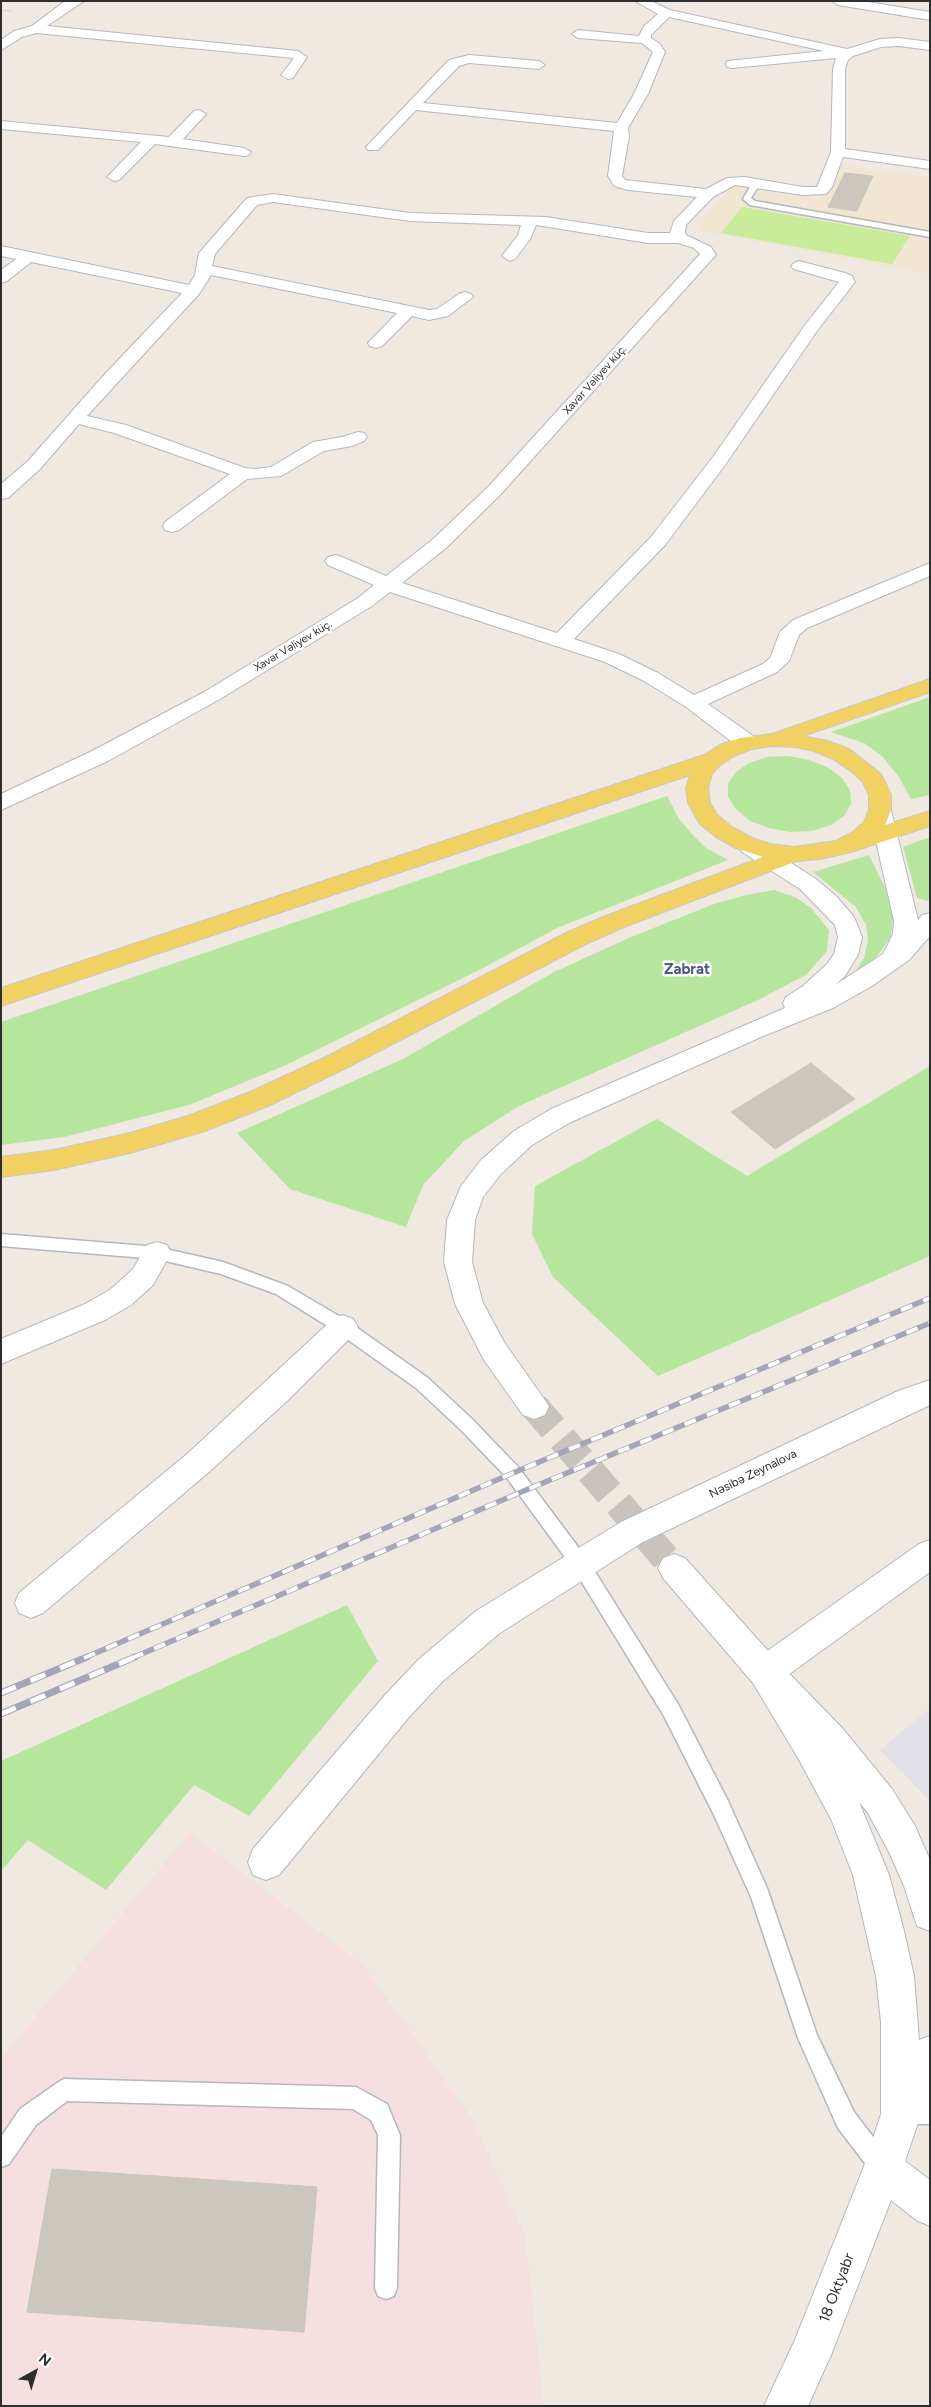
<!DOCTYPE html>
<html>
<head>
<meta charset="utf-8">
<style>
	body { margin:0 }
	#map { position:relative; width:931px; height:2407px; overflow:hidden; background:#efe9e1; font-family:Figtree,sans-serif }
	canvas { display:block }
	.frame { position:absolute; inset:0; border:2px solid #2e2e2e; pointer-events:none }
	.north { position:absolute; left:10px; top:2347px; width:50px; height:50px; -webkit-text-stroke:4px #fff; paint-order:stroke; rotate:39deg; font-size:14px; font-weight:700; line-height:20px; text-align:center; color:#2e2e2e }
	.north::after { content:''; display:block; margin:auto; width:18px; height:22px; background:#2e2e2e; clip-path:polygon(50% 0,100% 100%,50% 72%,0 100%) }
</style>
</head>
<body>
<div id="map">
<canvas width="931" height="2407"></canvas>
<div class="frame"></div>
<div class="north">N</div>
</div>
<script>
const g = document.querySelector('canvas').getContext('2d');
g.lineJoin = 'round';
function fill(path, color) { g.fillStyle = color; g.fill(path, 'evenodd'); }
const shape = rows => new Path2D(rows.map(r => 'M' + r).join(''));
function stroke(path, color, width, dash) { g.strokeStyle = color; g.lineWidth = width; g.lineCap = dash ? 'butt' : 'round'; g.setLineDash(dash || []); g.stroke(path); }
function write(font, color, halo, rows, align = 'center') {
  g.font = font + ' Figtree,sans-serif'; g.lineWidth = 5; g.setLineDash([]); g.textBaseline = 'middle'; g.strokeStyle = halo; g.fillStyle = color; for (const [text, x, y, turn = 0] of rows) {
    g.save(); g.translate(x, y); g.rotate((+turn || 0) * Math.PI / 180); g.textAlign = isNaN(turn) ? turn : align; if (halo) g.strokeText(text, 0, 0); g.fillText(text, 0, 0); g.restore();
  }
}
fill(shape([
	[930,1708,930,1801,880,1750]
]), '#e3e1e8');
fill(shape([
	[842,165,930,178,930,274,695,230,734,184,820,199]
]), '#f0e6d1');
fill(shape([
	[190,1833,363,1965,473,2120,525,2235,544,2406,1,2406,1,2058]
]), '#f5dfe0');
fill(shape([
	[930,697,930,795,911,799,899,777,882,756,864,743,831,732],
	[788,756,809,760,827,767,842,778,850,790,851,804,844,816,831,825,812,831,790,832,769,828,750,821,736,809,728,797,728,783,736,772,749,763,767,757],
	[667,796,679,819,691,833,706,848,728,860,557,928,483,968,286,1065,189,1105,64,1137,1,1145,1,1022],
	[930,837,930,898,928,901,917,898,903,847],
	[869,855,886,890,893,917,891,936,878,955,851,978,864,958,868,941,866,925,856,907,813,872],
	[774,890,795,897,811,908,829,930,827,951,806,975,758,1000,519,1106,464,1141,423,1185,406,1227,290,1189,237,1133,403,1059,554,972,631,937,714,904,746,895],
	[930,1066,930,1256,658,1376,553,1277,532,1234,535,1186,657,1119,747,1176],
	[347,1605,378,1661,249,1816,194,1785,106,1890,28,1840,1,1871,1,1761]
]), '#b6e59e');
fill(shape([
	[742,207,910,236,892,264,721,233]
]), '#c9ec9a');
const building = shape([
	[845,173,873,176,857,211,828,207,845,173],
	[811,1063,855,1099,775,1149,731,1112,811,1063],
	[52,2169,317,2187,304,2332,27,2312,52,2169]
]);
fill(building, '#cbc7bf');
stroke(building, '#cbc5ba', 1);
stroke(shape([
	[534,1406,674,1568]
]), '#c8c4bd', 29, [29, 14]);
const service = shape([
	[757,180,761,182,751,198,755,201,930,232,930,237,750,205,743,199,754,180,757,180],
	[1,1234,157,1247,223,1262,288,1286,349,1322,428,1378,473,1420,519,1468,587,1559,678,1704,728,1801,767,1888,817,2035,854,2112,890,2159,893,2167,890,2175,882,2178,874,2175,838,2128,798,2038,751,1897,714,1815,664,1716,575,1571,507,1478,461,1430,416,1388,337,1332,276,1294,221,1274,157,1259,1,1246,1,1234],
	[64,2079,356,2087,387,2104,400,2135,397,2288,394,2296,386,2299,378,2296,375,2288,378,2135,371,2120,353,2109,67,2101,36,2125,9,2164,1,2167,1,2137,20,2109,57,2083,64,2079],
	[905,2102,930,2102,930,2124,905,2124,897,2121,894,2113,897,2105,905,2102]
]);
const minor = shape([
	[65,1,84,1,47,26,298,51,307,57,293,78,288,79,281,75,294,58,36,33,22,37,1,50,1,40,14,31,32,26,65,1],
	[635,1,651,1,670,10,847,49,880,39,899,38,930,42,930,50,899,46,881,47,853,56,848,60,845,69,845,149,930,161,930,169,843,157,832,187,826,194,803,195,735,185,713,197,686,225,685,232,686,235,711,247,716,255,713,258,500,495,446,548,402,583,557,633,651,537,713,457,805,325,839,282,794,269,791,266,794,263,799,261,845,273,852,276,855,282,817,331,725,465,665,545,574,639,619,654,658,673,694,695,763,664,770,658,780,632,793,620,930,563,930,576,807,628,799,635,789,661,777,672,708,704,756,738,759,743,756,748,748,750,740,748,686,707,644,681,605,662,390,592,372,606,220,699,108,761,1,810,1,794,92,751,206,691,358,598,374,585,328,565,325,561,328,557,335,555,342,557,386,576,432,540,488,487,700,254,694,248,678,243,648,243,536,225,530,239,515,259,510,261,502,256,518,235,521,225,410,221,273,202,257,205,215,254,212,266,429,310,437,309,459,294,465,292,471,294,473,297,448,316,429,320,412,316,382,346,376,348,370,346,368,343,397,313,211,275,199,294,87,416,126,425,245,468,256,469,271,467,313,442,342,437,358,432,364,433,367,437,364,441,352,446,324,451,281,476,247,479,179,530,172,532,165,530,163,526,165,522,230,474,114,433,79,424,40,469,8,498,1,499,1,484,28,461,104,375,182,293,31,262,7,281,1,283,1,270,16,259,1,256,1,246,189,285,195,275,199,253,247,198,273,194,410,213,546,217,648,233,670,233,674,221,697,197,628,190,614,186,608,176,614,131,416,110,378,150,368,150,366,147,449,60,469,55,539,61,545,65,539,69,469,63,459,66,423,103,617,123,634,94,653,52,642,43,578,38,572,34,578,30,639,36,644,26,658,14,635,1],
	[669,17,824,51,727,61,726,64,727,67,732,68,836,58,833,69,831,152,817,187,803,187,745,177,727,178,706,189,625,180,622,176,629,137,628,128,648,94,665,52,660,44,651,38,651,35,669,17],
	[832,1,862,1,930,12,930,20,838,5,832,1],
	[199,110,206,114,183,139,244,148,251,152,249,155,244,156,155,144,119,180,114,181,107,177,141,142,1,129,1,121,169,137,194,111,199,110],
	[157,1242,167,1245,171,1253,153,1285,131,1305,105,1320,1,1364,1,1339,85,1304,111,1289,133,1269,147,1245,157,1242],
	[343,1315,353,1319,358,1327,353,1335,287,1401,209,1472,43,1613,31,1618,19,1613,15,1603,19,1593,187,1454,333,1319,343,1315],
	[930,1380,930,1405,643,1542,500,1633,443,1681,409,1717,279,1875,266,1880,253,1875,248,1862,253,1849,385,1695,419,1659,476,1611,621,1522,898,1391,930,1380],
	[930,1540,930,1572,777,1683,765,1688,753,1683,748,1672,753,1661,919,1544,930,1540]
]);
const tertiary = shape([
	[880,803,888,805,891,810,918,920,922,915,930,913,930,936,909,960,872,986,833,1008,761,1037,569,1123,532,1145,501,1174,483,1197,475,1220,472,1262,483,1303,504,1342,549,1406,545,1415,534,1419,523,1415,484,1360,455,1304,444,1262,447,1220,461,1186,481,1160,514,1131,551,1109,785,1008,783,1003,786,997,803,986,827,964,834,954,838,937,835,925,800,889,742,852,739,847,742,842,750,840,758,842,816,879,836,896,854,917,862,937,858,955,845,976,835,985,883,954,893,934,894,921,869,810,872,805,880,803],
	[674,1554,685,1558,777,1661,843,1729,892,1789,915,1826,930,1860,930,1931,917,1926,904,1886,889,1852,868,1813,859,1802,889,1875,904,1931,914,1976,919,2040,930,2036,930,2102,918,2123,905,2161,930,2180,930,2226,916,2220,891,2200,831,2355,808,2406,764,2406,794,2342,863,2169,881,2114,881,2022,876,1976,853,1875,831,1819,798,1758,753,1683,663,1578,658,1568,663,1558,674,1554]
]);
const primary = shape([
	[930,679,930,692,803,736,828,741,849,749,881,774,891,795,891,810,885,825,930,811,930,826,851,852,820,859,797,861,624,927,586,944,346,1068,268,1106,205,1131,130,1153,54,1170,1,1177,1,1157,54,1150,130,1133,188,1116,250,1092,328,1056,568,932,608,915,763,857,736,848,716,837,700,824,688,803,686,788,690,775,1,1006,1,988,704,755,720,745,740,738,772,734,930,679],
	[771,746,796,747,814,751,833,759,851,771,863,782,869,795,869,810,864,822,853,832,836,841,794,847,770,844,752,838,732,827,717,815,710,803,708,788,712,774,720,765,736,755,752,749,771,746]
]);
stroke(service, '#b4b7c1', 3);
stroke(minor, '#b4b7c1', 2);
stroke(tertiary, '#b4b7c1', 2);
stroke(primary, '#c9c9c9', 2);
stroke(shape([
	[1,10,13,11]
]), '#c9c9c9', 1, [2, 1]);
fill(service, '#fff');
fill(minor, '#fff');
fill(tertiary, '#fff');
fill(primary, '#f2d163');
const railFar1 = shape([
	[84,1658,513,1473,930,1298],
	[132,1658,526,1490,930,1323]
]);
const rail = shape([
	[1,1693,87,1657],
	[1,1714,135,1657]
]);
stroke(railFar1, '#a3a6b8', 5.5);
stroke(rail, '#a3a6b8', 7);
stroke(railFar1, '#fff', 4, [12]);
stroke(rail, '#fff', 5, [16]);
write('11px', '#2e2e2e', '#fff', [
	["Xavər Vəliyev küç.",595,380,-48],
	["Xavər Vəliyev küç.",293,646,-31]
]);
write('12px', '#2e2e2e', '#fff', [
	["Nəsibə Zeynalova",753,1474,-26]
]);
write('bold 15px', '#4d5680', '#fff', [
	["Zabrat",687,970]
]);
write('15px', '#2e2e2e', '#fff', [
	["18 Oktyabr",837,2288,-69]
]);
</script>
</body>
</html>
